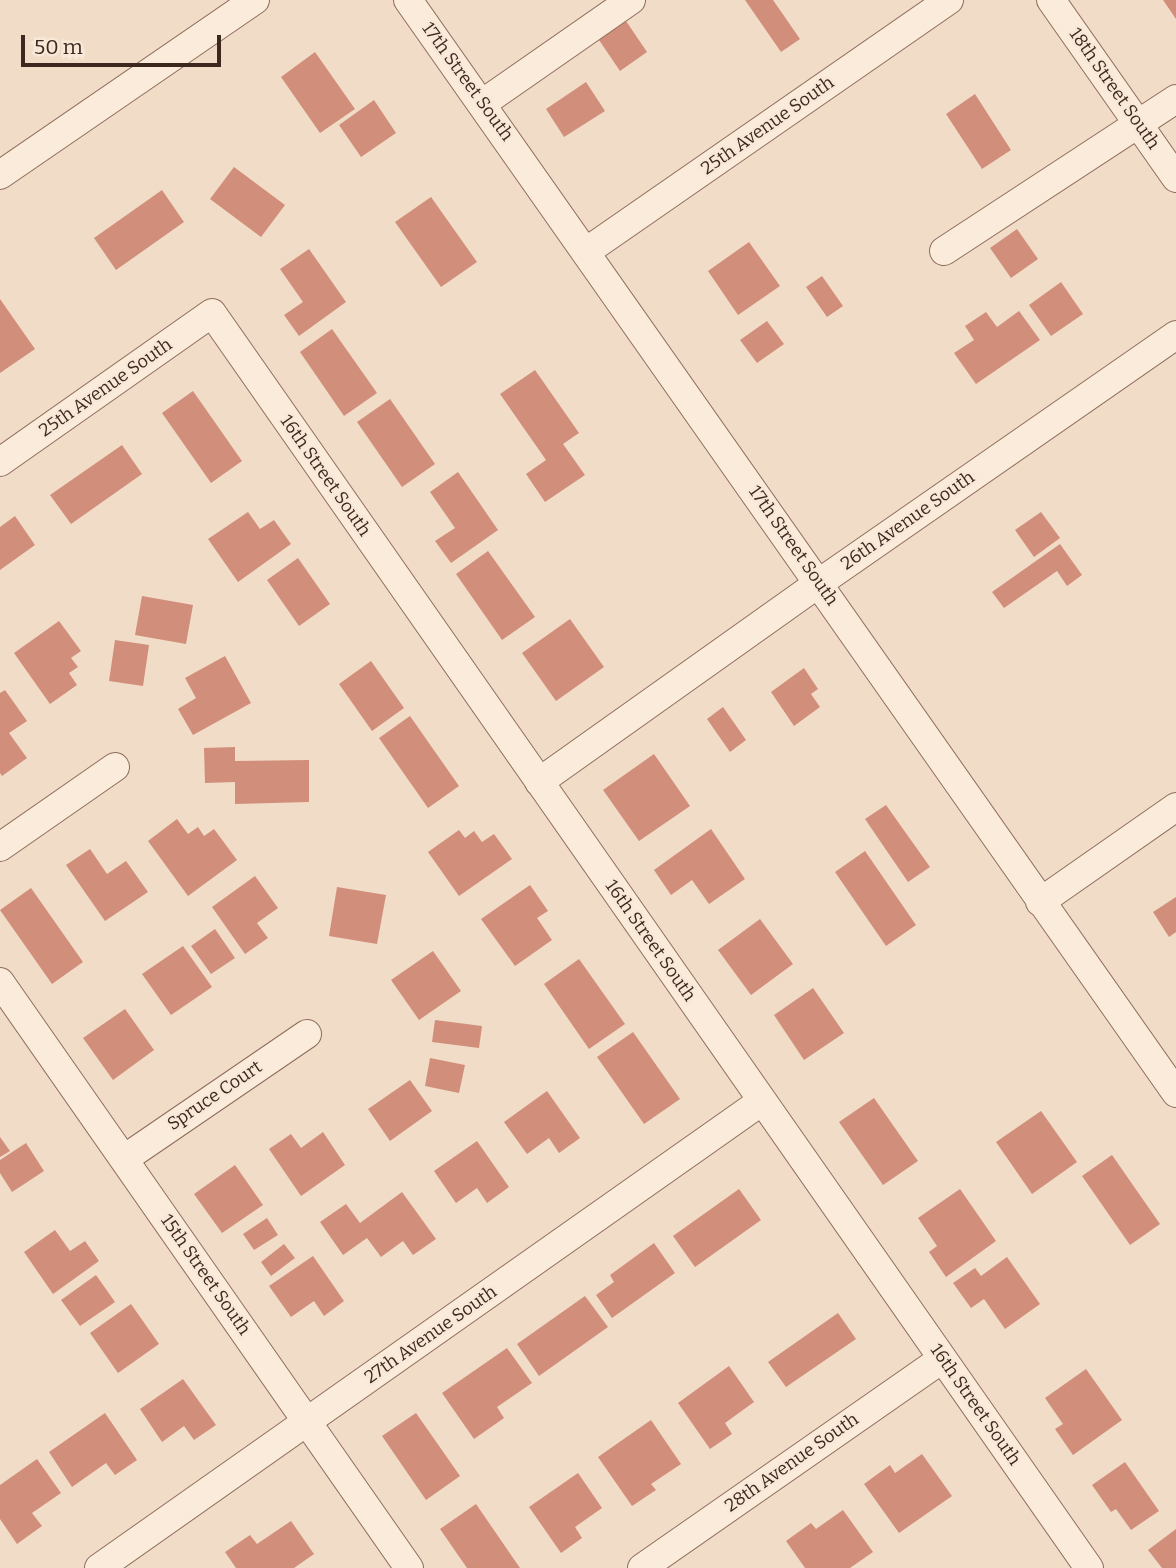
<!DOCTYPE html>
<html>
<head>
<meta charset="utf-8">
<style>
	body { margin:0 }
	#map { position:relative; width:1176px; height:1568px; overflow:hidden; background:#f1dcc7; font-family:Bitter,serif }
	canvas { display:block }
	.scale { position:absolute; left:21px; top:35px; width:200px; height:32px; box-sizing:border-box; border:4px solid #3d281f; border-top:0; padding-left:9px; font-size:21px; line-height:24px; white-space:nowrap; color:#3d281f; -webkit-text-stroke:5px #f8e8d7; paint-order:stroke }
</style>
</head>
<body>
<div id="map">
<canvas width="1176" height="1568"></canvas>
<div class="scale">50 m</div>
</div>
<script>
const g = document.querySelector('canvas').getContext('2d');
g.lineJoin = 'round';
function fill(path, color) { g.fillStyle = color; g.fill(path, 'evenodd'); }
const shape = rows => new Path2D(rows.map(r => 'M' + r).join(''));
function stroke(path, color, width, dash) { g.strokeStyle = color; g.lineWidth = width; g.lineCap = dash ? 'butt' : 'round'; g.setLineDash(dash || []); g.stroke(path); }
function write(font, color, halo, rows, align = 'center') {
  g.font = font + ' Bitter,serif'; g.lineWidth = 5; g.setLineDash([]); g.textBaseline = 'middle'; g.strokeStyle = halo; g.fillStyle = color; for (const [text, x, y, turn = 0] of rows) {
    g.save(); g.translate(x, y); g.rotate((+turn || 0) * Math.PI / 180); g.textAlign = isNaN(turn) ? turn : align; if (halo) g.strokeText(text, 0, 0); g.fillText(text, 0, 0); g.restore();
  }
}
fill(shape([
	[745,0,773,0,800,39,781,52],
	[1163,0,1176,0,1176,19],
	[626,21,647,52,620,71,599,40],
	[315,52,355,109,320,133,281,77],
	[586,82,605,111,564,137,546,109],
	[975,94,1011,150,982,169,946,114],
	[374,100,396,133,361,157,339,125],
	[234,167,285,205,261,237,210,199],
	[162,190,184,222,116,270,94,238],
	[431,197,477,262,441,287,395,222],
	[1017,229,1038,259,1011,278,990,248],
	[749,242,780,286,738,315,708,271],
	[309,249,346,302,299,336,284,315,303,302,280,269],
	[822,276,843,306,827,317,806,287],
	[1061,282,1083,314,1051,336,1029,305],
	[0,299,35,349,0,373],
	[1019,311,1040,340,976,384,954,353,974,340,965,326,986,312,997,327],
	[767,321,784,344,757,363,740,340],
	[332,329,377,393,344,416,300,352],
	[535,370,579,433,563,444,585,475,545,502,526,474,546,460,500,394],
	[193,391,242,461,211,483,162,413],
	[390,399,435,464,402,487,357,422],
	[122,445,142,474,71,524,50,495],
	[458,472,498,530,451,563,435,541,455,528,430,492],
	[248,512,260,529,274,520,291,544,238,582,208,539],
	[1041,512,1060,538,1034,557,1015,530],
	[15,516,35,545,0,570,0,527],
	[1060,544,1082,575,1067,586,1057,571,1004,608,992,592],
	[488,551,535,617,502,640,456,574],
	[298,558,330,604,299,626,267,580],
	[142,596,193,605,186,644,135,635],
	[570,619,604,667,556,701,522,653],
	[59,621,81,651,71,658,78,667,69,673,77,685,50,704,14,653],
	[115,640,149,645,143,686,109,681],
	[225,656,251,703,193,735,178,709,196,698,185,678],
	[371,661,404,708,372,731,339,684],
	[804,668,818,689,811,694,820,707,794,726,771,692],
	[5,690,27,721,9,733,27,758,2,776,0,773,0,693],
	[723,707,746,740,730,752,707,719],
	[410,716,459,786,428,808,379,738],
	[235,747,235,761,309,760,309,802,235,804,235,782,205,783,204,748],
	[654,754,690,806,639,841,603,790],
	[886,805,930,867,908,882,865,819],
	[177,819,188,834,198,827,204,836,214,829,237,860,188,896,148,841],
	[711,829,745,879,709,904,692,880,671,895,654,870],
	[459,830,465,838,474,831,482,842,494,834,512,859,459,896,428,852],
	[90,849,107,874,126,861,148,892,105,921,66,865],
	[865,851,916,925,886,946,835,872],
	[255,876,278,908,257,923,268,938,245,954,212,907],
	[530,885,548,911,537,918,552,940,515,966,481,919],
	[337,887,386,895,377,944,329,936],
	[31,888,83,962,52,984,0,910],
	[1176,897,1176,932,1169,937,1153,912],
	[760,919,793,964,751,995,718,950],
	[215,929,235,958,211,974,191,946],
	[183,946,212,987,171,1015,142,974],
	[433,951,461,991,419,1020,391,980],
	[579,959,625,1024,589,1049,544,984],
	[813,988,844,1033,804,1060,774,1015],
	[125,1009,154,1050,113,1080,83,1038],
	[435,1020,482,1026,479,1048,432,1042],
	[633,1032,680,1099,644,1124,597,1057],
	[430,1058,465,1065,459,1093,425,1086],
	[410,1080,432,1111,390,1141,368,1109],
	[547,1091,580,1138,559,1153,549,1138,527,1154,504,1122],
	[874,1098,918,1161,883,1185,839,1122],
	[1041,1111,1077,1162,1032,1194,996,1142],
	[323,1132,345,1165,301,1196,269,1149,291,1134,301,1148],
	[0,1137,10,1151,0,1157],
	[477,1141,509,1187,487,1203,477,1188,456,1203,434,1171],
	[26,1143,44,1171,12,1192,0,1173,0,1160],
	[1112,1155,1160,1224,1130,1245,1082,1176],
	[235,1165,263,1205,222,1233,194,1194],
	[739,1189,761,1220,695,1267,673,1236],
	[960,1189,996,1241,946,1277,929,1252,937,1246,918,1218],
	[402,1192,436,1239,413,1255,403,1241,381,1257,367,1238,343,1255,320,1222,346,1204,360,1223],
	[267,1218,278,1235,254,1250,243,1234],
	[55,1230,70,1251,85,1241,99,1261,53,1294,24,1252],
	[654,1243,675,1273,612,1318,596,1295,614,1282,610,1275],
	[284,1244,295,1258,271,1276,261,1262],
	[313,1256,344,1301,324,1316,314,1301,291,1317,269,1286],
	[1007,1257,1040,1304,1005,1329,984,1299,971,1308,953,1283,975,1268,981,1276],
	[96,1275,115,1302,80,1326,61,1300],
	[585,1296,608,1327,539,1376,517,1344],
	[131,1304,159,1344,118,1373,90,1333],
	[838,1313,856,1339,786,1387,768,1362],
	[507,1348,532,1383,497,1407,504,1418,474,1439,442,1393],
	[729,1366,754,1402,725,1423,732,1434,710,1449,678,1403],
	[1086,1369,1122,1420,1073,1455,1055,1429,1063,1424,1045,1398],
	[183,1379,216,1425,194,1440,184,1426,162,1442,140,1409],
	[105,1413,137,1460,115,1475,106,1463,72,1487,49,1452],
	[416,1413,460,1476,426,1500,382,1436],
	[651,1420,681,1464,651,1484,656,1490,632,1506,598,1457],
	[922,1454,952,1496,899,1533,864,1484,890,1465,895,1473],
	[37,1459,61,1493,32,1513,42,1526,17,1544,0,1519,0,1485],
	[1125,1462,1159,1511,1131,1530,1116,1509,1111,1512,1092,1485],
	[578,1473,602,1508,575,1527,582,1538,561,1553,529,1507],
	[476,1504,520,1568,467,1568,440,1529],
	[843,1510,873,1552,850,1568,805,1568,786,1541,811,1523,816,1529],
	[291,1521,314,1554,294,1568,236,1568,225,1552,250,1535,257,1544],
	[1176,1529,1176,1568,1162,1568,1148,1550]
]), '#d18e7b');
const minor = shape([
	[408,0,1176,1093],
	[1051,0,1176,178],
	[483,103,631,0],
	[0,175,255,0],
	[587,251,949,0],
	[944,251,1176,99],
	[0,462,212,313,1089,1568],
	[539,782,819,583,1176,335],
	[0,847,115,767],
	[1040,902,1176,807],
	[0,982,409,1568],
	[124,1159,307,1034],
	[99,1568,762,1101],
	[642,1568,942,1359]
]);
stroke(minor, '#8e6c5b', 30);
stroke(minor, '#fbebdb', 28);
write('18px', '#3d281f', '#f8e8d7', [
	["17th Street South",467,82,54],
	["18th Street South",1114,89,55],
	["25th Avenue South",768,126,-35],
	["25th Avenue South",106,388,-35],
	["16th Street South",325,476,55],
	["26th Avenue South",908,521,-35],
	["17th Street South",793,546,55],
	["16th Street South",650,941,55],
	["Spruce Court",215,1096,-34],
	["15th Street South",205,1275,55],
	["27th Avenue South",431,1335,-35],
	["16th Street South",975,1405,55],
	["28th Avenue South",792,1463,-35]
]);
</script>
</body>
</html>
